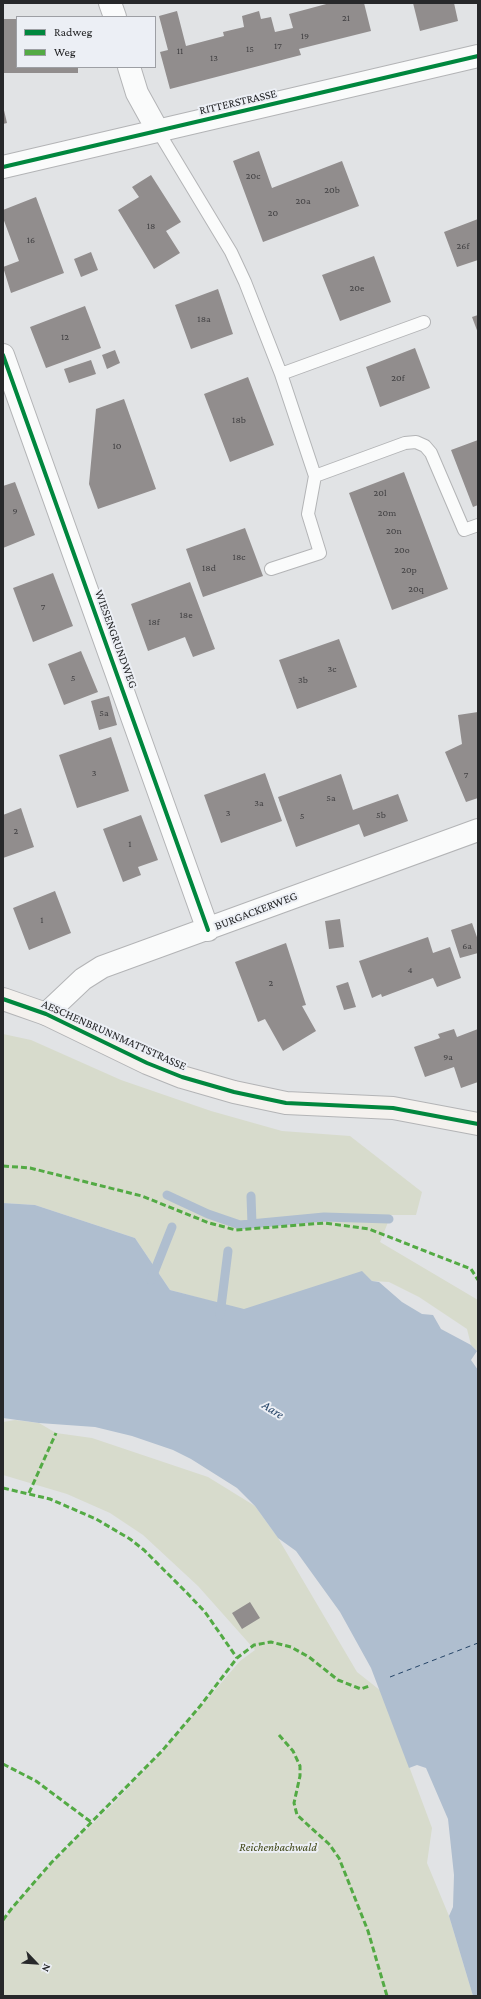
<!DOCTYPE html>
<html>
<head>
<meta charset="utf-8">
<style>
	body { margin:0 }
	#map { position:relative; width:481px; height:1999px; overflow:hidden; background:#e1e3e5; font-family:"Crimson Pro",serif }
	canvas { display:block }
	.frame { position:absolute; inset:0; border:4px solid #27282a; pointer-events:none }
	.legend { position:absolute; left:16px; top:16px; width:140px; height:52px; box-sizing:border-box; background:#eceff5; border:1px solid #9d9fa4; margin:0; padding:5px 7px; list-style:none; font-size:12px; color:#27282a }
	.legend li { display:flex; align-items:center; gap:8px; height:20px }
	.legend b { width:20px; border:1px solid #9d9fa4 }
	.north { position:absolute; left:16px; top:1943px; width:40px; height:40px; -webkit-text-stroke:3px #eceff5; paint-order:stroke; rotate:115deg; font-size:11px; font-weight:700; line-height:16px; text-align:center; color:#27282a }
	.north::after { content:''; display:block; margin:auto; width:14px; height:18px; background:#27282a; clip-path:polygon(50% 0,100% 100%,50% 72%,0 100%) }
</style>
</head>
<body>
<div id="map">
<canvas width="481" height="1999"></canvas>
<div class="frame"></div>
<ul class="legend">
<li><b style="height:5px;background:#00873e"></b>Radweg</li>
<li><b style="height:5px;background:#53aa44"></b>Weg</li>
</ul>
<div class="north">N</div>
</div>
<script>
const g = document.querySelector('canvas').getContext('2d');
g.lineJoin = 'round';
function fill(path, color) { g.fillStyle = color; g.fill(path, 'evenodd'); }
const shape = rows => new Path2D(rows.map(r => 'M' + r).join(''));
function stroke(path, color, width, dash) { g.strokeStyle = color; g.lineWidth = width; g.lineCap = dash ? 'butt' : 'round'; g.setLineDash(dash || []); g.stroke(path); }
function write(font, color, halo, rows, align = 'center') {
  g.font = font + ' "Crimson Pro",serif'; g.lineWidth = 4; g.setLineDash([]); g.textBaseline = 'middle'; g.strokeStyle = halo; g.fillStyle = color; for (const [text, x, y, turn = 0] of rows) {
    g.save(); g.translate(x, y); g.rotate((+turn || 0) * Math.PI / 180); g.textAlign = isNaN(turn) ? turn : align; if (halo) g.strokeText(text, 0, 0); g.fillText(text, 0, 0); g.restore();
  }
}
fill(shape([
	[3,1034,31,1040,121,1080,211,1111,282,1131,350,1136,422,1192,416,1215,391,1215,380,1242,478,1300,478,1352,471,1345,467,1329,419,1297,389,1282,372,1281,362,1272,244,1310,170,1290,135,1238,35,1205,3,1203],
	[15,1420,39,1423,56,1433,92,1438,208,1477,255,1506,278,1538,357,1672,381,1691,432,1828,427,1863,449,1916,473,1996,3,1996,3,1921,12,1908,52,1864,115,1802,163,1751,240,1661,255,1650,198,1586,143,1535,110,1513,67,1494,3,1475,3,1422]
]), '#d7dbcc');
fill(shape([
	[3,1203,35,1205,135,1238,170,1290,244,1309,362,1271,372,1281,379,1282,402,1302,422,1314,433,1315,441,1329,471,1345,477,1351,471,1360,478,1370,478,1996,473,1996,449,1916,453,1907,454,1875,448,1819,426,1768,417,1765,409,1768,371,1668,340,1612,296,1551,278,1538,255,1506,237,1488,191,1459,173,1450,132,1436,95,1427,39,1423,3,1418]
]), '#afbecf');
stroke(shape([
	[167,1195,208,1214,240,1225,324,1217,389,1219],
	[251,1196,252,1224],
	[151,1280,172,1227],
	[220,1315,228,1251]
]), '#afbecf', 9);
stroke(shape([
	[390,1677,478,1643]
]), '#254467', 1, [5, 4]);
fill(shape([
	[330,3,364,3,371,31,299,49,301,55,170,89,160,52,168,50,159,16,177,11,186,46,224,36,223,32,244,27,242,16,259,11,261,19,271,17,275,32,293,28,289,14],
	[413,3,454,3,458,21,420,31],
	[3,19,17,19,17,67,78,67,78,73,3,73],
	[3,106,7,123,3,124],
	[259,151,272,188,342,161,359,206,263,242,233,161],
	[151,175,181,222,166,231,180,253,154,269,118,210,139,197,132,187],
	[36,197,64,273,11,293,3,267,19,261,3,218,3,210],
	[478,219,478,260,457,267,444,232],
	[91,252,98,270,81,277,74,259],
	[374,256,391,302,340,321,322,275],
	[218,289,233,334,191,349,175,305],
	[85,306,101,348,46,368,30,327],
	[478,315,478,333,472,317],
	[415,348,430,388,380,407,366,367],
	[115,350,120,363,107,369,102,355],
	[91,360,96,374,69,383,64,369],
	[248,377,274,445,230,462,204,394],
	[124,399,156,489,98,509,89,484,96,409],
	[478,440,478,505,473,507,451,450],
	[404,472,448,589,392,610,349,493],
	[15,482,35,535,3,548,3,486],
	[245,528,263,576,203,597,186,549],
	[53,573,73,626,33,642,13,588],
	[190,582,215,649,193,657,185,637,148,651,131,604],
	[339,639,357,687,297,709,279,660],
	[81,651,98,692,64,705,48,664],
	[109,696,117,725,99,730,91,701],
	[478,712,478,798,466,802,445,752,462,744,458,715],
	[111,737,129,791,77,808,59,755],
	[265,773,282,821,221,843,204,795],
	[341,774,353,810,398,794,408,821,364,837,359,824,296,847,278,797],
	[21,808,34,847,3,858,3,815],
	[141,815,158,860,138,867,141,875,123,882,103,829],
	[55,891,71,933,29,950,13,908],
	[340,919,344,947,329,949,325,921],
	[472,923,478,940,478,953,460,958,451,930],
	[428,937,433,953,450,947,461,978,437,987,433,978,382,997,381,994,372,998,359,961],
	[286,943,306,1005,302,1006,316,1031,283,1051,265,1019,258,1022,235,962],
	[348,982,356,1007,344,1010,336,986],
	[454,1029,457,1037,478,1029,478,1082,461,1088,454,1067,425,1077,414,1047,440,1038,438,1034],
	[250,1602,260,1618,242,1629,232,1613]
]), '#918d8d');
const lane = shape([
	[158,131,231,252,245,282,281,374,315,476,405,443,416,442,425,446,431,453,464,530,478,525],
	[281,374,424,322],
	[271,569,320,553,308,514,315,476]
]);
const street = shape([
	[110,3,115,17],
	[129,67,137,93,158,131],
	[3,167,478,56],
	[3,355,208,930],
	[46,1014,83,979,102,967,478,830]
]);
const secondary = shape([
	[3,999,46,1014,147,1063,182,1077,234,1092,286,1103,393,1108,478,1124]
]);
stroke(lane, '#b3b4b6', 14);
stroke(street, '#b3b4b6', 24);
stroke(secondary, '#b3b4b6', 24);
stroke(lane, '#fafbfb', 12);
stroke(street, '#fafbfb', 22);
stroke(secondary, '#f4f1ee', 22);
stroke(shape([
	[3,1166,30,1168,142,1196,209,1223,236,1230,325,1223,369,1229,471,1269,478,1280],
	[3,1488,50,1499,96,1519,130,1539,144,1550,188,1594,205,1612,237,1658],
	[29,1493,56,1433],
	[279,1735,293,1751,300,1766,300,1776,294,1803,297,1815,329,1844,339,1858,368,1931,387,1996],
	[3,1764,36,1781,91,1822],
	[3,1920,12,1908,51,1863,162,1751,201,1705,237,1658,254,1645,271,1642,291,1647,309,1657,338,1680,361,1689,369,1686]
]), '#53aa44', 3, [6, 3]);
stroke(shape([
	[3,167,478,56],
	[3,355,208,930],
	[3,999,46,1014,147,1063,182,1077,234,1092,286,1103,393,1108,478,1124]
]), '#00873e', 4);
write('10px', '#424143', null, [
	["21",346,18],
	["19",305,36],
	["17",278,46],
	["15",250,49],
	["11",180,51],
	["13",214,58],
	["20c",253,176],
	["20b",332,190],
	["20a",303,201],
	["20",273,213],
	["18",151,226],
	["16",31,240],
	["26f",463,246],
	["20e",357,288],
	["18a",204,319],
	["12",65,337],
	["20f",398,378],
	["18b",239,420],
	["10",117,446],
	["20l",380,493],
	["9",15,511],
	["20m",387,513],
	["20n",394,531],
	["20o",402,550],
	["18c",239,557],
	["18d",209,568],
	["20p",409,570],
	["20q",416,589],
	["7",43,607],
	["18e",186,615],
	["18f",154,622],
	["3c",332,669],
	["5",73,678],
	["3b",303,680],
	["5a",104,713],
	["3",94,773],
	["7",466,775],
	["5a",331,798],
	["3a",259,803],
	["3",228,813],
	["5b",381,815],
	["5",302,816],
	["2",16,831],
	["1",130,844],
	["1",42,920],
	["6a",467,946],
	["4",410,970],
	["2",271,983],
	["9a",448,1057]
]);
write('12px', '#27282a', '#eceff5', [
	["RITTERSTRASSE",238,102,-13],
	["WIESENGRUNDWEG",116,639,70],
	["BURGACKERWEG",256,911,-21],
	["AESCHENBRUNNMATTSTRASSE",114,1035,24]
]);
write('italic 12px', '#3e4514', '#eceff5', [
	["Reichenbachwald",278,1847]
]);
write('italic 13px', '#254467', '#eceff5', [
	["Aare",273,1410,32]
]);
</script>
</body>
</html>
